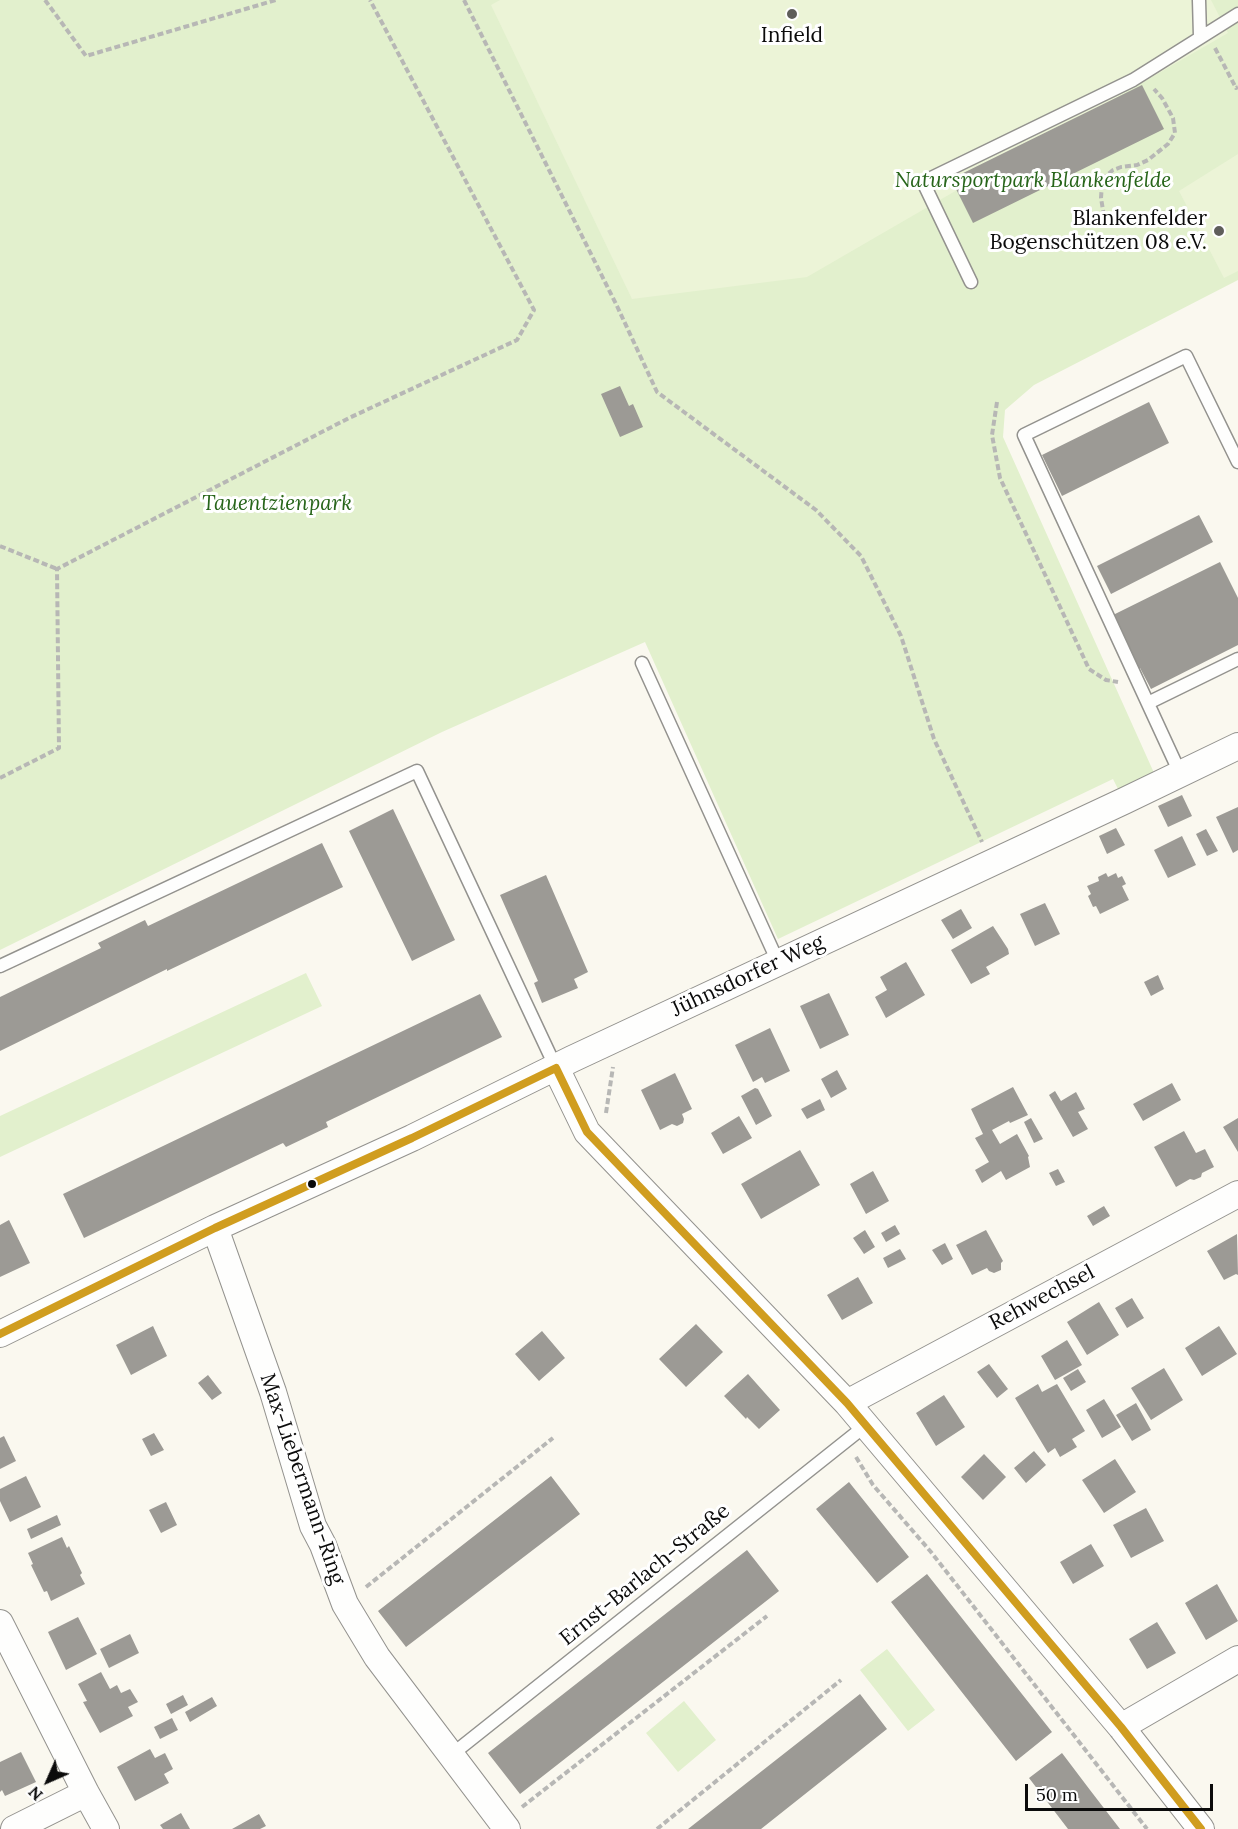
<!DOCTYPE html>
<html>
<head>
<meta charset="utf-8">
<style>
	body { margin:0 }
	#map { position:relative; width:1238px; height:1829px; overflow:hidden; background:#faf8ef; font-family:Lora,serif }
	canvas { display:block }
	.north { position:absolute; left:18px; top:1751px; width:60px; height:60px; -webkit-text-stroke:4px #fff; paint-order:stroke; rotate:225deg; font-size:16px; font-weight:700; line-height:24px; text-align:center; color:#0b0b0b }
	.north::after { content:''; display:block; margin:auto; width:21px; height:27px; background:#0b0b0b; clip-path:polygon(50% 0,100% 100%,50% 72%,0 100%) }
	.scale { position:absolute; left:1025px; top:1784px; width:188px; height:27px; box-sizing:border-box; border:3px solid #0b0b0b; border-top:0; padding-left:8px; font-size:18px; line-height:21px; white-space:nowrap; color:#0b0b0b; -webkit-text-stroke:4px #fff; paint-order:stroke }
</style>
</head>
<body>
<div id="map">
<canvas width="1238" height="1829"></canvas>
<div class="north">N</div>
<div class="scale">50 m</div>
</div>
<script>
const g = document.querySelector('canvas').getContext('2d');
g.lineJoin = 'round';
function fill(path, color) { g.fillStyle = color; g.fill(path, 'evenodd'); }
const shape = rows => new Path2D(rows.map(r => 'M' + r).join(''));
function stroke(path, color, width, dash) { g.strokeStyle = color; g.lineWidth = width; g.lineCap = dash ? 'butt' : 'round'; g.setLineDash(dash || []); g.stroke(path); }
function write(font, color, halo, rows, align = 'center') {
  g.font = font + ' Lora,serif'; g.lineWidth = 6; g.setLineDash([]); g.textBaseline = 'middle'; g.strokeStyle = halo; g.fillStyle = color; for (const [text, x, y, turn = 0] of rows) {
    g.save(); g.translate(x, y); g.rotate((+turn || 0) * Math.PI / 180); g.textAlign = isNaN(turn) ? turn : align; if (halo) g.strokeText(text, 0, 0); g.fillText(text, 0, 0); g.restore();
  }
}
fill(shape([
	[0,0,1238,0,1238,280,1034,385,1005,410,1003,437,1159,784,1124,801,1113,779,778,939,645,642,442,732,0,950],
	[306,973,322,1006,0,1157,0,1116],
	[887,1649,935,1710,908,1731,860,1670],
	[684,1701,716,1740,678,1772,646,1733]
]), '#e2f0cd');
fill(shape([
	[500,0,1211,0,1228,33,807,277,632,299,491,5],
	[1238,154,1238,271,1224,278,1179,191]
]), '#ecf4d7');
fill(shape([
	[1142,85,1164,129,973,223,951,179],
	[620,386,629,406,633,404,643,427,620,437,601,394],
	[1149,402,1169,443,1062,496,1042,455],
	[1199,515,1213,542,1111,594,1097,566],
	[1220,562,1238,598,1238,645,1151,689,1140,668,1138,669,1111,616],
	[1182,795,1192,816,1168,827,1158,806],
	[1238,807,1238,850,1233,853,1216,817],
	[393,809,455,940,412,961,349,831],
	[1116,828,1125,845,1107,854,1099,836],
	[1206,829,1218,851,1207,856,1196,834],
	[1182,836,1196,865,1168,878,1154,850],
	[322,843,343,887,167,971,167,969,0,1051,0,997,101,948,98,943,145,920,148,926],
	[1106,873,1108,877,1116,873,1118,878,1122,876,1126,884,1122,886,1129,900,1100,914,1096,906,1093,907,1088,896,1091,894,1087,886,1099,881,1098,877],
	[546,875,588,972,574,979,578,988,542,1003,534,983,538,981,500,895],
	[1045,903,1060,934,1035,946,1020,914],
	[961,909,972,928,953,939,941,920],
	[993,926,1008,949,1009,954,986,967,990,974,971,984,951,950],
	[906,962,925,995,886,1018,875,997,887,990,880,977],
	[1158,975,1164,989,1151,996,1144,982],
	[829,993,849,1035,820,1049,800,1006],
	[480,994,502,1037,326,1122,328,1127,286,1147,283,1143,84,1238,63,1194],
	[770,1028,790,1071,765,1083,762,1077,753,1082,735,1045],
	[837,1070,847,1089,831,1098,821,1079],
	[675,1073,692,1109,682,1114,684,1119,683,1123,677,1126,672,1124,660,1130,641,1090],
	[1172,1083,1181,1100,1143,1121,1133,1104],
	[1013,1087,1028,1115,1010,1123,1009,1121,992,1130,1000,1144,1017,1134,1029,1156,1028,1157,1030,1167,1006,1180,1001,1171,982,1183,975,1170,989,1162,975,1138,983,1134,971,1109],
	[755,1088,758,1089,772,1116,756,1125,741,1096],
	[1055,1091,1061,1101,1076,1092,1085,1109,1078,1112,1088,1129,1073,1137,1049,1095],
	[820,1099,825,1110,807,1119,801,1109],
	[739,1116,752,1138,723,1154,711,1133],
	[1031,1118,1043,1139,1034,1143,1024,1122],
	[1238,1118,1238,1152,1223,1127],
	[1184,1131,1196,1153,1205,1149,1214,1167,1202,1173,1201,1177,1194,1180,1190,1179,1176,1187,1154,1147],
	[800,1150,820,1185,761,1219,741,1184],
	[1058,1169,1065,1182,1056,1186,1049,1173],
	[873,1171,889,1201,866,1214,850,1184],
	[1104,1206,1110,1216,1093,1226,1087,1216],
	[9,1220,30,1263,0,1277,0,1225],
	[895,1225,900,1234,886,1242,881,1233],
	[865,1230,875,1247,864,1254,853,1238],
	[986,1230,1003,1261,1001,1263,1001,1270,994,1273,989,1271,987,1268,972,1275,956,1245],
	[1237,1234,1238,1275,1236,1274,1224,1280,1207,1251],
	[945,1243,953,1259,942,1265,932,1250],
	[900,1249,906,1259,888,1268,883,1258],
	[858,1277,873,1303,842,1320,827,1295],
	[1132,1298,1144,1318,1127,1328,1115,1308],
	[1099,1302,1119,1335,1087,1355,1067,1322],
	[696,1324,723,1352,686,1387,659,1359],
	[153,1326,167,1356,131,1375,116,1345],
	[1219,1326,1237,1354,1202,1376,1185,1348],
	[542,1331,565,1358,539,1381,515,1354],
	[1067,1340,1082,1365,1055,1380,1041,1356],
	[989,1364,1008,1389,997,1398,977,1372],
	[1164,1368,1183,1400,1151,1420,1131,1388],
	[1078,1369,1086,1382,1071,1391,1063,1378],
	[748,1374,780,1410,759,1429,747,1417,746,1419,724,1396],
	[208,1375,222,1393,212,1400,198,1383],
	[1038,1384,1042,1392,1057,1384,1085,1431,1072,1439,1077,1447,1060,1457,1055,1448,1048,1453,1015,1398],
	[944,1395,965,1427,936,1446,916,1413],
	[1104,1399,1121,1427,1102,1438,1086,1410],
	[1136,1403,1151,1430,1132,1441,1116,1415],
	[154,1433,164,1450,151,1456,142,1439],
	[4,1436,16,1461,0,1469,0,1438],
	[1034,1451,1046,1465,1026,1483,1014,1468],
	[984,1454,1006,1477,983,1500,961,1477],
	[1115,1459,1136,1492,1104,1513,1082,1480],
	[26,1476,41,1507,10,1522,0,1501,0,1489],
	[551,1476,580,1514,406,1647,378,1611],
	[849,1482,909,1557,877,1583,816,1509],
	[166,1502,177,1525,161,1533,149,1510],
	[1146,1508,1164,1541,1131,1558,1113,1525],
	[57,1515,61,1525,31,1539,27,1529],
	[62,1537,67,1548,69,1546,82,1573,80,1575,85,1584,51,1601,47,1591,44,1592,31,1565,33,1564,28,1553],
	[1091,1544,1104,1566,1073,1584,1060,1562],
	[747,1550,779,1591,520,1794,488,1753],
	[927,1574,1052,1732,1016,1761,891,1602],
	[1217,1584,1238,1621,1206,1640,1185,1603],
	[78,1617,97,1654,66,1670,48,1632],
	[1157,1622,1176,1653,1147,1669,1129,1639],
	[130,1634,139,1653,109,1668,100,1649],
	[101,1672,110,1689,117,1685,121,1693,130,1689,138,1702,128,1707,133,1716,100,1733,83,1702,87,1701,78,1684],
	[860,1694,887,1729,761,1829,688,1829],
	[183,1695,188,1705,171,1714,166,1704],
	[212,1697,217,1706,190,1722,185,1712],
	[172,1718,178,1730,160,1739,154,1727],
	[150,1749,155,1758,165,1753,173,1769,164,1774,169,1783,135,1801,117,1767],
	[21,1752,36,1782,5,1796,2,1790,0,1792,0,1762],
	[1062,1753,1090,1790,1120,1829,1068,1829,1029,1778],
	[181,1813,190,1829,163,1829,160,1825],
	[259,1814,266,1826,260,1829,232,1829]
]), '#9c9a95');
const lane = shape([
	[1199,0,1200,36],
	[971,282,923,182,1133,80,1238,14],
	[642,663,778,962],
	[1148,703,1238,659],
	[1180,773,1024,435,1186,356,1238,462],
	[0,966,417,771,556,1068],
	[450,1756,865,1426]
]);
const street = shape([
	[556,1068,587,1132,847,1403,1121,1727,1201,1829],
	[215,1228,273,1392,313,1526,323,1545,345,1604,377,1657,507,1829],
	[0,1334,215,1228,412,1138,572,1059,1124,801,1238,746],
	[847,1403,1238,1194],
	[0,1623,86,1793,106,1829],
	[1121,1727,1238,1659],
	[14,1829,86,1793]
]);
stroke(lane, '#93928e', 15);
stroke(street, '#93928e', 28);
stroke(shape([
	[45,0,86,56,276,0],
	[464,0,617,306,657,392,816,510,861,556,901,636,934,739,982,842],
	[1215,48,1236,88,1238,87],
	[1104,216,1101,198,1102,184,1106,176,1113,170,1121,167,1137,165,1148,160,1168,144,1175,133,1173,118,1162,98,1154,89],
	[997,402,992,435,1000,478,1089,669,1106,680,1118,682],
	[0,546,57,569],
	[0,778,59,748,57,569,349,418,517,340,534,310,370,0],
	[606,1113,613,1067],
	[856,1457,873,1485,931,1552,1147,1829],
	[366,1587,553,1438],
	[522,1807,767,1616],
	[657,1829,841,1680]
]), '#b7b7b5', 4, [6, 3]);
stroke(lane, '#fefefd', 12);
stroke(street, '#fefefd', 26);
stroke(shape([
	[556,1068,587,1132,847,1403,1121,1727,1201,1829],
	[0,1334,215,1228,412,1138,556,1068]
]), '#d09d1f', 8);
for (const [x, y, r, color] of [
	[792,14,6,"#5f5e5b"],
	[1219,231,6,"#5f5e5b"],
	[312,1184,5,"#0b0b0b"]
]) { const dot = new Path2D(); dot.arc(x, y, r, 0, 2 * Math.PI); g.fillStyle = color; g.fill(dot); stroke(dot, '#fff', 2); }
write('21px', '#0b0b0b', '#fff', [
	["Infield",792,36],
	["Blankenfelder",1207,219,"right"],
	["Bogenschützen 08 e.V.",1207,243,"right"]
]);
write('italic 21px', '#27651a', '#fff', [
	["Natursportpark Blankenfelde",1033,181],
	["Tauentzienpark",277,504]
]);
write('21px', '#0b0b0b', '#fff', [
	["Jühnsdorfer Weg",748,976,-25],
	["Rehwechsel",1042,1298,-28],
	["Max-Liebermann-Ring",302,1479,71],
	["Ernst-Barlach-Straße",645,1575,-39]
]);
</script>
</body>
</html>
